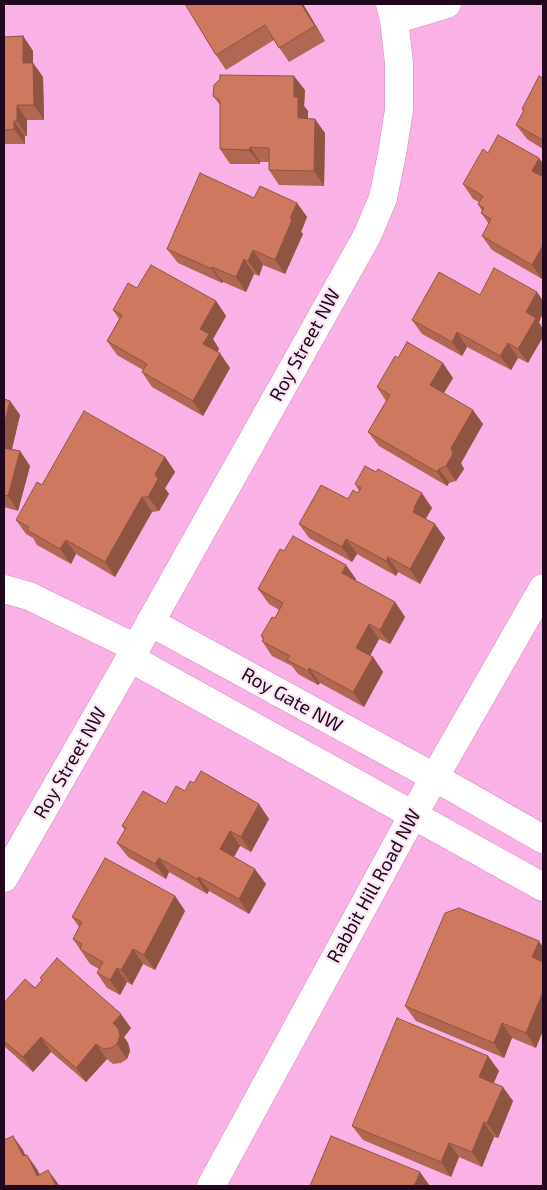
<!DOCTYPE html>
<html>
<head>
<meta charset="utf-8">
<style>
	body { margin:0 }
	#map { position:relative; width:547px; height:1190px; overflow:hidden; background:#fab2e6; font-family:"Exo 2",sans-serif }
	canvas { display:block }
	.frame { position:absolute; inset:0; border:5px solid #21081c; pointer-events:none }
</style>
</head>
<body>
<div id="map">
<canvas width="547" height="1190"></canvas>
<div class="frame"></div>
</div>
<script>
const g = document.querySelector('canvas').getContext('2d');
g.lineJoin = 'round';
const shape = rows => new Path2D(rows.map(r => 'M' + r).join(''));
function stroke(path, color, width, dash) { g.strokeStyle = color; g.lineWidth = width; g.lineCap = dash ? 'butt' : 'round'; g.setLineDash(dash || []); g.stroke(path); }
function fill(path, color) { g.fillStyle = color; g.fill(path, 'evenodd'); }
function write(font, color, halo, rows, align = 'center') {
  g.font = font + ' "Exo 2",sans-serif'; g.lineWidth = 4.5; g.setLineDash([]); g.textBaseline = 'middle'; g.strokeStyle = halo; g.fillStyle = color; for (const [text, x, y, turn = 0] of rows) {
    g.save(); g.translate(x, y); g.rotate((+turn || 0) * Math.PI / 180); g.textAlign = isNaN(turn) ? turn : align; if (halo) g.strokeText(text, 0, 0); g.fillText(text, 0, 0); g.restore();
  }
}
const minor = shape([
	[394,20,447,4],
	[4,589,29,596,136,648],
	[150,622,434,777,543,839],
	[130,658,543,887],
	[4,878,136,648,367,236,383,198,392,154,399,110,399,63,394,20,390,4],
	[211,1186,413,815,543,588]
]);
stroke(minor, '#d08bbd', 29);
stroke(minor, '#fff', 28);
fill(shape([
	[185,4,303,4,325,41,289,62,274,40,226,70,216,55],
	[23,36,33,51,33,63,43,77,44,120,27,120,27,136,25,136,25,144,4,144,4,37],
	[543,78,543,149,527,139,516,125,524,112,522,109],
	[305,90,304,106,308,111,308,119,325,133,324,186,279,185,269,170,269,162,260,162,260,164,230,164,220,149,220,105,213,96],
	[488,153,539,158,543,164,543,278,542,279,492,250,482,236,489,224,481,213,482,211,478,204,479,202,473,199,463,184],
	[254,198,297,203,307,217,301,232,303,234,285,274,263,265,259,276,254,274,246,292,223,282,222,283,178,263,167,249],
	[137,288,216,301,226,316,213,339,219,349,217,352,230,368,203,416,152,387,142,372,143,370,117,355,107,341,119,319,113,310],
	[537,292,543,301,543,313,539,322,528,363,518,358,511,370,467,347,462,356,422,334,412,320,480,295],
	[398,358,453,378,444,393,483,424,461,463,464,469,456,481,449,483,447,486,379,446,368,432,386,401,377,387],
	[4,399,10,401,20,415,12,449,20,451,30,466,18,511,4,507],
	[165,457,175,472,165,488,169,494,159,511,152,512,115,577,76,554,71,564,37,545,33,538,26,534,16,520,42,485],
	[355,484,432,508,426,519,445,538,420,584,398,572,396,576,357,554,352,562,309,538,299,524,358,493,359,491],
	[284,551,356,579,356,581,395,602,405,617,390,644,379,639,370,656,373,657,383,672,364,707,320,683,318,685,298,674,292,666,272,656,262,641,263,639,261,636,275,618,279,610,269,604,258,589],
	[185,791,269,819,251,852,240,846,234,857,266,884,249,914,209,891,207,894,169,872,166,879,128,857,117,843,125,830,122,826,166,804],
	[175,896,185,911,155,970,143,964,132,985,127,982,120,995,107,988,97,973,99,969,90,964,73,939,79,927,72,917],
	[543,947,536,1048,512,1038,504,1058,416,1021,405,1006],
	[40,978,131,1028,124,1037,128,1043,130,1051,127,1059,121,1063,113,1064,107,1059,86,1082,51,1052,33,1072,4,1046,4,1003,35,988,42,981],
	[488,1056,499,1071,493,1083,513,1101,498,1138,494,1137,482,1167,459,1157,451,1177,363,1140,352,1126]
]), '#b16752');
fill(shape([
	[301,4,303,4,325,41,315,26],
	[23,36,33,51,33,63,43,77,44,120,34,105,23,63],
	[294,76,305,90,304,106,308,111,308,133,298,118,294,97],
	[17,105,27,120,27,136,17,121],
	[315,119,325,133,324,186,314,171],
	[14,121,25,136,25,144,14,129],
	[250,147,260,162,260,164,249,150],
	[539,158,543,164,543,183,532,171],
	[297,203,307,217,301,232,303,234,285,274,275,260],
	[543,245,543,278,542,279,532,265],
	[253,250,263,265,259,276,248,261],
	[244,259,254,274,246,292,236,277],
	[212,267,223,282,222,283,212,269],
	[537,292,543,301,543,313,539,322,543,329,543,337,528,363,518,349,526,312],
	[216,301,226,316,213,339,219,349,214,359,203,344,200,329],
	[457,332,467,347,462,356,452,342],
	[508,343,518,358,511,370,500,356],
	[220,353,230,368,203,416,193,401],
	[443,363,453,378,440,399,430,385],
	[10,401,20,415,9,461,4,454,4,425],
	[473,410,483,424,461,463,464,469,456,481,446,466,451,448],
	[20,451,30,466,18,511,8,496],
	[165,457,175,472,165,488,155,474],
	[439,469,449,483,447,486,437,472],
	[158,479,169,494,159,511,148,497],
	[422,493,432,508,424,521,413,512,414,507],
	[142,497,152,512,115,577,105,562],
	[435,524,445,538,420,584,410,569],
	[346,539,357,554,352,562,342,547],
	[66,540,76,554,71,564,60,549],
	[388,557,398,572,396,576,386,561],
	[346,565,356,579,352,588,342,573],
	[395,602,405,617,390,644,380,630],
	[369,624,379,639,366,663,356,648],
	[373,657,383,672,364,707,353,692],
	[309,668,320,683,318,685,308,671],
	[259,804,269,819,251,852,241,837],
	[230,831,240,846,230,864,220,849],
	[159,858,169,872,166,879,155,864],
	[255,869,266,884,249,914,239,899],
	[199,877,209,891,207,894,197,879],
	[175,896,185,911,155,970,144,955],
	[539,941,543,947,543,970,532,957],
	[133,949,143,964,132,985,121,970],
	[117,968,127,982,120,995,110,980],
	[543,992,543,1031,536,1048,526,1033],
	[121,1014,131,1028,124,1037,128,1043,130,1051,127,1059,117,1044,113,1023],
	[502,1023,512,1038,504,1058,494,1043],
	[41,1037,51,1052,33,1072,23,1057],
	[96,1044,107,1059,86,1082,76,1068],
	[488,1056,499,1071,490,1092,479,1077],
	[503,1087,513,1101,498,1138,487,1123],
	[484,1122,494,1137,482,1167,472,1152],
	[13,1136,23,1150,33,1171,23,1156],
	[449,1143,459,1157,451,1177,441,1162],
	[27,1155,37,1169,46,1186,37,1176],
	[48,1170,59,1185,59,1186,56,1186],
	[420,1172,430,1186,414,1186]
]), '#905442');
const building = shape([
	[185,4,301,4,315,26,279,48,265,25,216,55,185,4],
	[23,36,23,63,33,63,34,105,17,105,17,121,14,121,14,129,4,130,4,37,23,36],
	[220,75,294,76,294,97,298,97,298,118,315,119,314,171,269,170,269,148,250,147,249,150,220,149,220,101,213,96,214,85,220,79,220,75],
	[539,76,543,78,543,140,516,125,524,110,522,109,539,76],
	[498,135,539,158,532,171,541,176,543,171,543,245,532,265,482,236,491,219,481,213,484,208,478,204,483,196,463,184,483,149,488,153,498,135],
	[200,173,254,198,260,186,297,203,290,218,292,220,275,260,253,250,248,261,244,259,236,277,212,267,212,269,167,249,200,173],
	[151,265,216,301,200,329,209,334,203,344,220,353,193,401,142,372,147,364,107,341,122,315,113,310,128,283,137,288,151,265],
	[494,268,537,292,526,312,536,318,518,349,508,343,500,356,457,332,452,342,412,320,439,272,480,295,494,268],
	[407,342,443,363,430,385,473,410,451,448,453,454,446,466,439,469,437,472,368,432,390,395,377,387,395,356,398,358,407,342],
	[4,399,10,401,4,425,4,399],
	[84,411,165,457,155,474,158,479,148,497,142,497,105,562,66,540,60,549,27,530,29,527,16,520,37,482,42,485,84,411],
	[4,448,20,451,8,496,4,495,4,448],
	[365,466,376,472,378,469,422,493,414,507,415,508,413,512,435,524,410,569,388,557,386,561,346,539,342,547,299,524,321,485,348,499,353,490,358,493,361,488,355,484,365,466],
	[293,536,346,565,342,573,395,602,380,630,369,624,356,648,373,657,353,692,309,668,308,671,287,660,290,656,262,641,264,638,261,636,272,617,275,618,283,603,258,589,280,549,284,551,293,536],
	[201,771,259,804,241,837,230,831,220,849,255,869,239,899,199,877,197,879,159,858,155,864,117,843,126,828,122,826,143,791,166,804,176,786,185,791,190,781,194,783,201,771],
	[105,858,175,896,144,955,133,949,121,970,117,968,110,980,97,973,103,962,80,949,82,944,73,939,82,922,72,917,105,858],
	[459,908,539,941,532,957,543,962,543,992,526,1033,502,1023,494,1043,405,1006,445,913,459,908],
	[57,958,121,1014,113,1023,118,1028,120,1036,117,1044,111,1048,103,1049,96,1044,76,1068,41,1037,23,1057,4,1041,4,1003,25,979,35,988,42,980,40,978,57,958],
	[397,1018,488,1056,479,1077,503,1087,487,1123,484,1122,472,1152,449,1143,441,1162,352,1126,397,1018],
	[13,1136,23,1156,27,1155,37,1176,48,1170,56,1186,4,1186,4,1140,13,1136],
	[331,1136,420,1172,414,1186,310,1186,331,1136]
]);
fill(building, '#ce785f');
stroke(building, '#905442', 1);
write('19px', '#21081c', '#fce6f5', [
	["Roy Street NW",305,345,-61],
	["Roy Gate NW",292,700,29],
	["Roy Street NW",70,763,-60],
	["Rabbit Hill Road NW",374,886,-61]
]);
</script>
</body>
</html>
